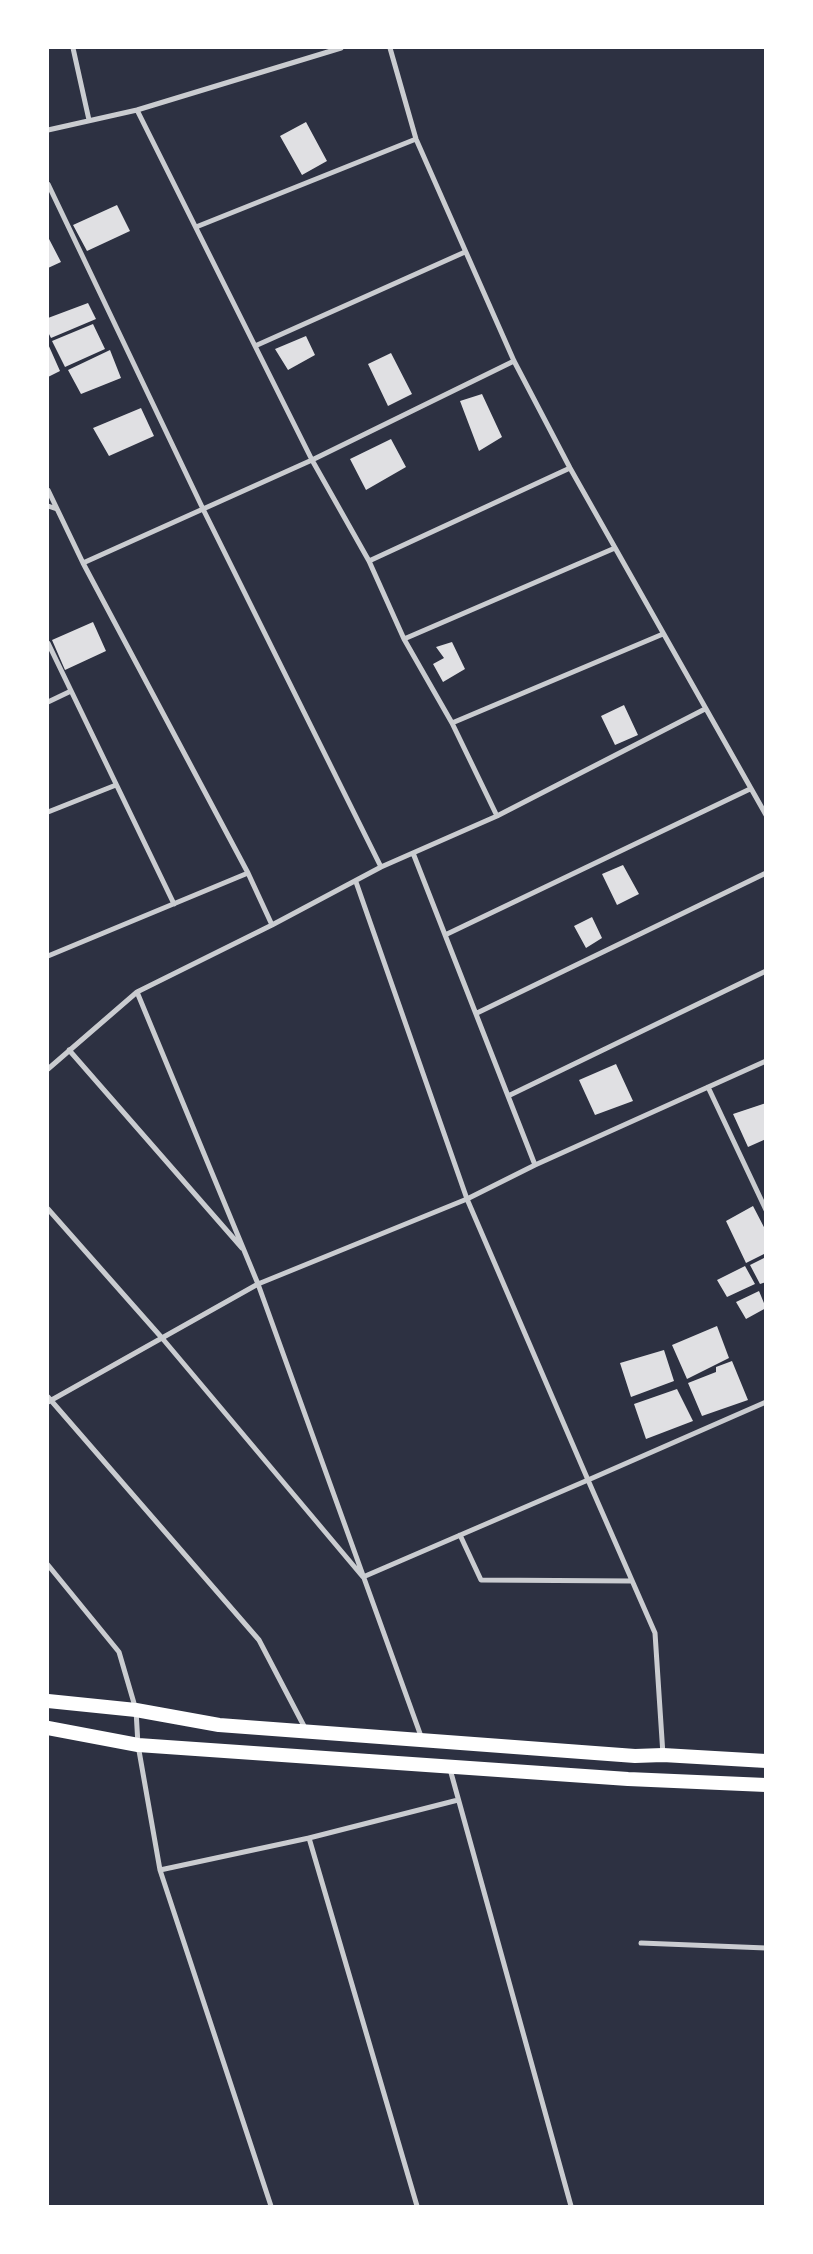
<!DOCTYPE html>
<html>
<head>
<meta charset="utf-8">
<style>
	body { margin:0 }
	#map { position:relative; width:813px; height:2254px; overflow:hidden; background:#2d3142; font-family:Roboto,sans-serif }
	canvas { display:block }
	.frame { position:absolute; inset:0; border:49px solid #fff; pointer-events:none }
</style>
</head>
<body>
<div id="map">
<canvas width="813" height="2254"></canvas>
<div class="frame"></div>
</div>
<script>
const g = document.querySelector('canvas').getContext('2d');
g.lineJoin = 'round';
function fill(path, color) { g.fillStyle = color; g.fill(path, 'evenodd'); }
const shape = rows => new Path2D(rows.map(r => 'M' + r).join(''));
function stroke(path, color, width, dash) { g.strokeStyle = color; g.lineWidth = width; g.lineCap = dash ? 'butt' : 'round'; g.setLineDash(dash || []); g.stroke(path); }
fill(shape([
	[306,122,327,161,302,175,280,136],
	[117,205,130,231,87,251,73,225],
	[48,237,61,262,48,268],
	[88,303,96,319,51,338,48,332,48,318],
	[93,324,105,349,65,367,52,341],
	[306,336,315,355,288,370,275,349],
	[48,344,60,371,48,377],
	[110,350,121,378,81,394,68,370],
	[391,353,412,394,388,406,368,364],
	[482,394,502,437,479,451,460,401],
	[141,408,154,436,109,456,93,428],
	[391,439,406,467,366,490,350,459],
	[93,622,106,651,65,670,52,640],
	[452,642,465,669,443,682,433,664,444,658,436,647],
	[624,705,638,735,615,745,601,716],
	[623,865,639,894,617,905,602,874],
	[592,917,602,938,586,948,574,926],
	[616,1064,633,1101,595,1115,579,1080],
	[766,1103,766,1139,748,1147,733,1114],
	[753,1206,766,1231,766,1253,746,1263,726,1221],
	[766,1257,766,1282,760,1284,750,1265],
	[745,1266,755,1284,727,1297,717,1280],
	[759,1291,766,1308,746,1319,736,1302],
	[717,1326,729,1358,687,1379,672,1345],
	[664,1350,674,1381,631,1397,620,1363],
	[732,1361,748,1400,702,1416,688,1383,716,1372,716,1367],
	[677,1389,693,1421,646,1439,634,1404]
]), '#e0e0e3');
stroke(shape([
	[73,48,89,120],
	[390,48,416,139,514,361,570,468,766,815],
	[137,110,312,460,369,561,404,639,452,723,497,816],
	[48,130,137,110,341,48],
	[48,184,203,509,381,867],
	[196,227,416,139],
	[255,346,465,252],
	[48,490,83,563,248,873,272,925],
	[48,506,57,509],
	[369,561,570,468],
	[83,563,312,460,514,361],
	[404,639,615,548],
	[48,643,174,904],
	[48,702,71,691],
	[452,723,663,634],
	[48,812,116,785],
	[413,853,535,1165],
	[445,935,750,789],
	[48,956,248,873],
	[137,992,258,1284,422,1739],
	[477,1013,766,873],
	[69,1050,242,1248],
	[48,1069,137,992,272,925,381,867,497,816,705,709],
	[708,1087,766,1210],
	[508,1096,766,971],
	[48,1209,162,1338,363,1577,588,1480,467,1199,356,882],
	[48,1397,259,1640,305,1728],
	[48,1402,258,1284,467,1199,535,1165,766,1061],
	[460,1535,481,1580,632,1581],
	[48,1565,119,1652,136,1710,138,1745,160,1870,271,2206],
	[663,1755,655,1633,588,1480,766,1402],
	[450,1769,571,2206],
	[160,1870,309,1838],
	[641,1943,766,1948],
	[417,2206,309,1838,458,1800]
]), '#caccd0', 5);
stroke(shape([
	[48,1701,136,1710,219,1725,635,1756,663,1755,766,1761],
	[48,1728,138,1745,628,1779,766,1785]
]), '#fff', 14);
</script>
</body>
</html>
